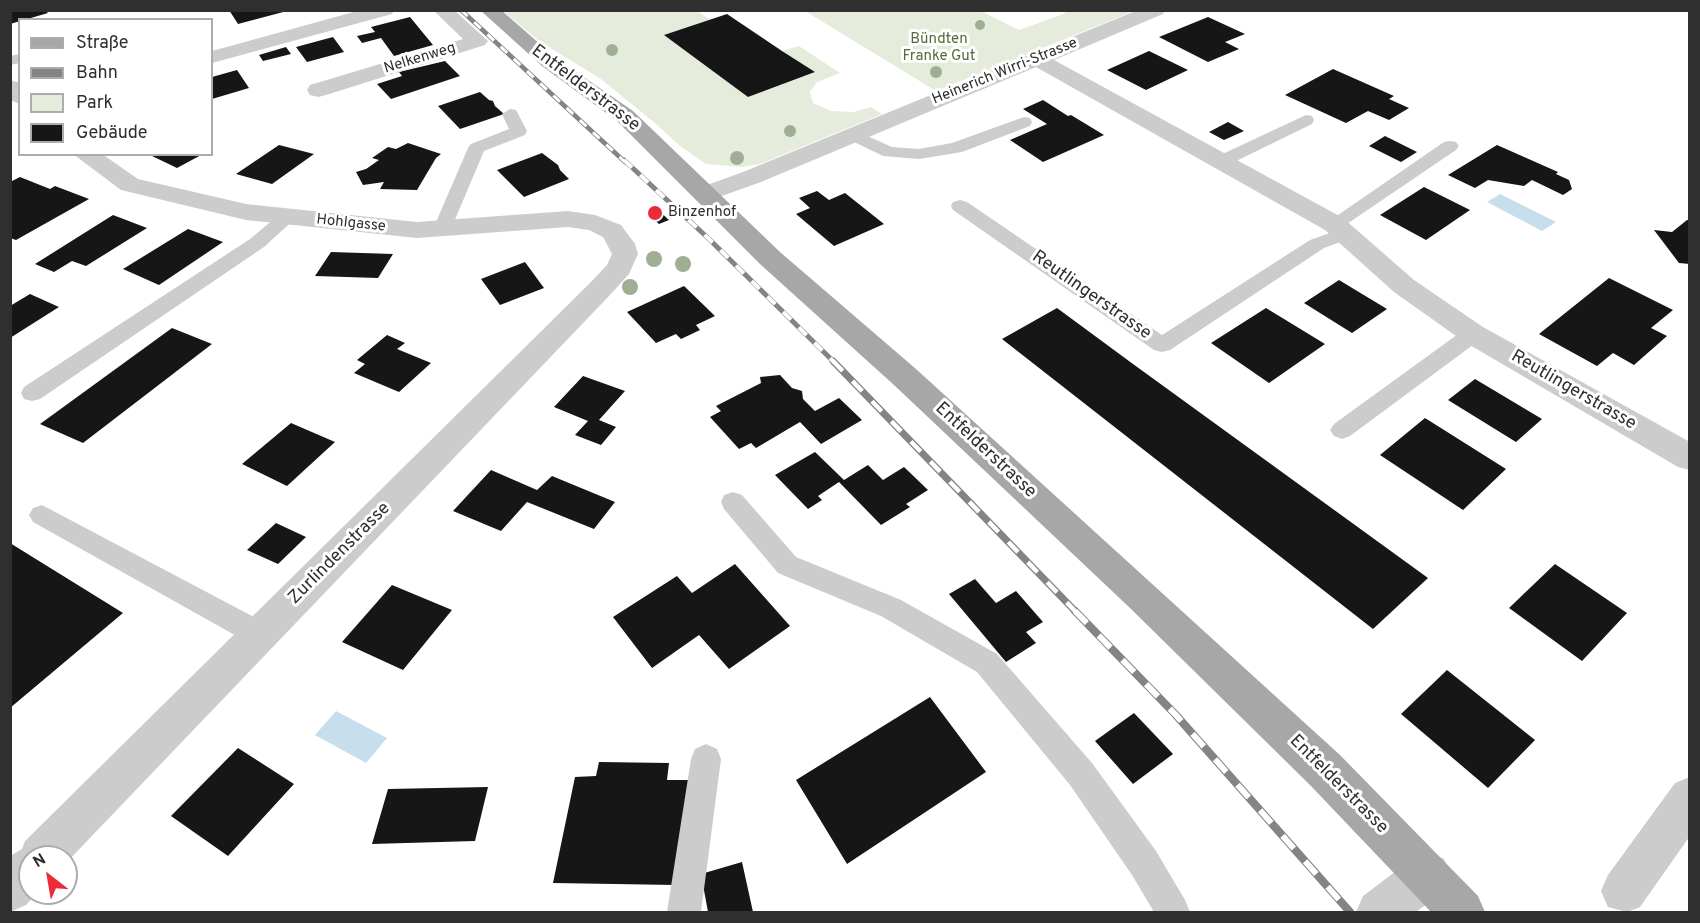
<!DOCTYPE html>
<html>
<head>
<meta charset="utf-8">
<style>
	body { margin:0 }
	#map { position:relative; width:1700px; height:923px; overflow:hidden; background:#fff; font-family:Overpass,sans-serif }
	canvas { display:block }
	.frame { position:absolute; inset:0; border:12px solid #2f2f2f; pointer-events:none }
	.legend { position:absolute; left:18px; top:18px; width:195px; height:138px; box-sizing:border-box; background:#fff; border:2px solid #acacac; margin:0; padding:8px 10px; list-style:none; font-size:18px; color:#2f2f2f }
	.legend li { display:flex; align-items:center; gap:12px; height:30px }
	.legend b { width:30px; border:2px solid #acacac }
	.north { position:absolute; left:18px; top:845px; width:60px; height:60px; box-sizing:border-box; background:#fff; border:2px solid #acacac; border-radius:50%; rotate:329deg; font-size:16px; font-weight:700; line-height:24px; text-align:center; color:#2f2f2f }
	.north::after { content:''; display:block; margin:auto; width:21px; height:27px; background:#ec2b39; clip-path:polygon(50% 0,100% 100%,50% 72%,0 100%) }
</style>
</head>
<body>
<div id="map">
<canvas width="1700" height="923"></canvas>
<div class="frame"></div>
<ul class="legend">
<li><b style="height:8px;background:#a7a7a7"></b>Straße</li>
<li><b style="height:8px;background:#848484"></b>Bahn</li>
<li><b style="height:16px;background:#e5ecdc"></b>Park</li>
<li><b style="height:16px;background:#161616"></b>Gebäude</li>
</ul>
<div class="north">N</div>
</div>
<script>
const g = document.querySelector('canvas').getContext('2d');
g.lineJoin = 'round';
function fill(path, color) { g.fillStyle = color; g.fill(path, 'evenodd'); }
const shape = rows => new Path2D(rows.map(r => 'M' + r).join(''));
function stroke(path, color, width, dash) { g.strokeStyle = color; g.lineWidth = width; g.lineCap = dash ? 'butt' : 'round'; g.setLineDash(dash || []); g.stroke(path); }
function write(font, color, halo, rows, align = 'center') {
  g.font = font + ' Overpass,sans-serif'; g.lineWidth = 6; g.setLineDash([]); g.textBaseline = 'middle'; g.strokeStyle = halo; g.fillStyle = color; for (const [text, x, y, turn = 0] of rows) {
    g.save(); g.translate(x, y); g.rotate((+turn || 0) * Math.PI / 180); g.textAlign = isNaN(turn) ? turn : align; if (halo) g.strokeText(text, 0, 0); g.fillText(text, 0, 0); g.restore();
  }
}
fill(shape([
	[503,11,697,11,711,20,665,35,748,97,814,73,782,51,799,46,840,73,817,82,810,92,813,103,831,111,854,112,871,107,882,114,760,164,742,167,706,164,680,146,656,124,601,79,539,41],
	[805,11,981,11,1019,30,1066,13,1062,11,1134,11,936,91]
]), '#e5ecdc');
fill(shape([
	[1500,194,1556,222,1542,231,1487,202],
	[336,711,387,738,366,763,315,735]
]), '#c7deed');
fill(shape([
	[10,10,45,10,48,13,10,24],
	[229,10,286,10,287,11,238,24],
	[727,14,782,51,815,72,748,97,664,35],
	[410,17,433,45,394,56,381,38,362,43,357,36,375,32,371,27],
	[1208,17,1245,34,1225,42,1239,49,1208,62,1159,37],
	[333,37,344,52,307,62,296,47],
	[286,47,291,54,263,61,259,55],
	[1149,51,1188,70,1146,90,1107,70],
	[445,61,460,76,391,99,377,84,402,76,399,72],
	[1333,69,1394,96,1389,99,1409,108,1389,120,1368,111,1346,123,1285,95],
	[237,70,249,88,212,99,212,77],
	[480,92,489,100,493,101,495,106,504,114,460,129,438,106],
	[1043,100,1068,116,1071,115,1104,135,1043,162,1010,140,1047,124,1023,109],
	[1228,122,1244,131,1224,140,1209,132],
	[1385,136,1417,152,1401,162,1369,146],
	[408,143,441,154,436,158,417,190,380,189,384,182,363,185,356,172,366,169,379,160,372,158,388,147,396,149],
	[279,145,314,154,272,184,236,174],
	[1497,145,1558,172,1556,174,1569,180,1572,189,1563,195,1532,180,1524,186,1488,180,1475,188,1448,175],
	[542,153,558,165,560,170,569,179,524,197,497,170],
	[154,154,203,154,177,168,152,156],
	[20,177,50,189,55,186,89,199,16,240,10,238,10,182],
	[1424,187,1470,210,1426,240,1380,215],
	[817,191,829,200,845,193,884,224,834,246,796,214,810,208,799,198],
	[656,208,669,220,659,224,646,212],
	[113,215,147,228,86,266,72,261,54,272,35,264],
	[1687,220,1690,220,1690,264,1679,263,1654,230,1672,232],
	[188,229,223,242,159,285,123,269],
	[331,252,393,254,378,278,315,276],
	[525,262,544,288,500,305,481,279],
	[1609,278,1673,310,1651,328,1667,336,1634,365,1613,353,1597,366,1539,334],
	[1339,280,1387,309,1352,333,1304,303],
	[684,286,715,316,696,325,700,330,681,339,676,334,656,343,627,312],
	[30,294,59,307,10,338,10,306],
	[1057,308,1133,364,1428,578,1373,629,1002,339],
	[1266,308,1325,344,1269,383,1211,343],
	[172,328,212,344,83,443,40,424],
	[387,335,405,343,397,349,431,363,399,392,354,373,365,364,357,360],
	[780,375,792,388,802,391,803,399,815,411,839,398,862,420,821,444,800,422,756,448,751,443,739,449,710,417,721,411,716,406,761,383,760,377],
	[583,376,625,391,599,420,616,427,601,445,575,435,588,421,554,407],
	[1475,379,1542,419,1516,442,1448,400],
	[1425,418,1506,469,1463,510,1380,455],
	[291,423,335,442,287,486,242,464],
	[815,452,844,480,868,465,883,480,904,467,928,490,906,504,910,507,881,525,839,482,818,496,822,500,808,509,775,475],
	[491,470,537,490,552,476,615,502,594,529,527,502,501,531,453,511],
	[276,523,306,537,278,564,247,550],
	[10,543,123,613,10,708],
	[735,564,790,626,729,669,699,635,652,668,613,617,677,576,692,593],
	[1555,564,1627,613,1582,661,1509,608],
	[975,579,996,603,1016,591,1043,622,1026,632,1036,643,1006,662,949,594],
	[392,585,452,610,403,670,342,642],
	[1447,670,1535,740,1488,788,1401,714],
	[930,697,986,772,847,864,796,780],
	[1134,713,1173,754,1133,784,1095,741],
	[238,748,294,784,228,856,171,816],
	[599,762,669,763,667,780,690,780,676,885,553,883,575,777,596,776],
	[488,787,475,841,372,844,388,789],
	[742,862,753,912,708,912,701,874]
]), '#161616');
fill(shape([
	[20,54,20,63,10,65,10,56,20,54],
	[510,109,516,110,527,131,525,135,484,151,451,229,449,233,435,233,433,229,468,148,471,144,509,129,502,114,510,109],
	[1306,115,1312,116,1314,120,1312,124,1228,165,1222,166,1216,165,1213,161,1216,157,1306,115],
	[1024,117,1030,118,1032,122,1030,126,962,152,919,159,883,156,848,139,846,135,848,131,854,130,892,147,919,149,952,143,1024,117],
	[1450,141,1456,142,1459,146,1456,150,1341,228,1334,230,1327,228,1325,224,1444,142,1450,141],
	[960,200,967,202,1162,335,1310,240,1347,227,1354,229,1357,233,1354,237,1324,248,1170,350,1162,352,1154,350,953,210,951,206,953,202,960,200],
	[288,211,295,213,297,217,264,247,40,399,32,401,24,399,21,393,24,387,250,239,281,213,288,211],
	[1473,327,1481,329,1484,334,1481,339,1350,436,1342,439,1334,436,1330,430,1334,424,1465,329,1473,327],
	[733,492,742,495,796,557,901,600,997,654,1092,763,1156,851,1185,900,1190,912,1154,912,1132,875,1070,785,977,672,881,616,778,573,724,509,721,502,724,495,733,492],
	[42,505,269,625,273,634,269,643,259,646,249,643,33,522,29,515,33,508,42,505],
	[706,744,717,749,721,759,701,912,667,912,691,759,695,749,706,744]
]), '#ccc');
fill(shape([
	[361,10,394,10,392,14,212,63,212,51,361,10],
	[433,10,454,10,488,41,485,45,326,95,318,97,310,95,307,90,310,85,463,39,433,10],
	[1138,10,1165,10,1163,14,1054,60,1343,218,1414,280,1483,327,1690,442,1690,470,1678,467,1463,341,1394,292,1325,230,1036,67,761,182,705,202,696,199,692,194,696,189,743,172,1138,10],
	[10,80,20,83,20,104,10,100,10,80],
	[73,154,102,154,138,179,246,204,417,222,568,211,595,215,621,225,635,244,638,254,629,274,609,296,66,863,66,857,30,857,30,893,37,893,26,905,10,912,10,856,22,849,25,841,589,284,607,265,612,254,603,237,589,230,568,227,417,238,246,220,121,190,73,154],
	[1690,777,1690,836,1640,907,1627,912,1608,907,1601,891,1608,875,1675,783,1690,777],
	[1428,852,1444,859,1451,875,1444,891,1416,912,1356,912,1363,896,1412,859,1428,852]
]), '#ccc');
fill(shape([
	[480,10,501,10,556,58,633,111,780,252,916,369,1340,755,1478,896,1485,912,1431,912,1310,785,1130,608,894,385,760,264,617,121,542,66,480,10]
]), '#a7a7a7');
const railFar3 = shape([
	[461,10,625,162]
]);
const railFar2 = shape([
	[624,160,709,239,834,362]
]);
const railFar1 = shape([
	[833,361,1076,612]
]);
const rail = shape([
	[1075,611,1175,714,1350,912]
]);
stroke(railFar3, '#848484', 4.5);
stroke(railFar2, '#848484', 5);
stroke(railFar1, '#848484', 7);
stroke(rail, '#848484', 8);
stroke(railFar3, '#fff', 3, [9]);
stroke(railFar2, '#fff', 4, [11]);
stroke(railFar1, '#fff', 4.5, [14]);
stroke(rail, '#fff', 6, [17]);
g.fillStyle = '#a0ae93';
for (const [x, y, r] of [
	[980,25,5],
	[612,50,6],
	[936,72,6],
	[790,131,6],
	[737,158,7],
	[654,259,8],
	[683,264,8],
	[630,287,8]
]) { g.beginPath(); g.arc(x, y, r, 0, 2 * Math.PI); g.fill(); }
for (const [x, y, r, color] of [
	[655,213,8,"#ec2b39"]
]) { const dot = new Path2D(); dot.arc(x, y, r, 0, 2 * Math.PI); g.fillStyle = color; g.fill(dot); stroke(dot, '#fff', 2); }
write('15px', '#526c3a', '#fff', [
	["Bündten",939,40],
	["Franke Gut",939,57]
]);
write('15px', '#2f2f2f', '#fff', [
	["Nelkenweg",420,59,-17],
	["Heinerich Wirri-Strasse",1005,72,-22],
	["Hohlgasse",351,224,6]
]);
write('15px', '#2f2f2f', '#fff', [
	["Binzenhof",668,213]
], 'left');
write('18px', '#2f2f2f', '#fff', [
	["Entfelderstrasse",585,89,37],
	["Reutlingerstrasse",1091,296,35],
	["Reutlingerstrasse",1573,391,30],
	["Entfelderstrasse",985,451,43],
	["Zurlindenstrasse",340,554,-45],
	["Entfelderstrasse",1338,785,45]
]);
</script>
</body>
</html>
